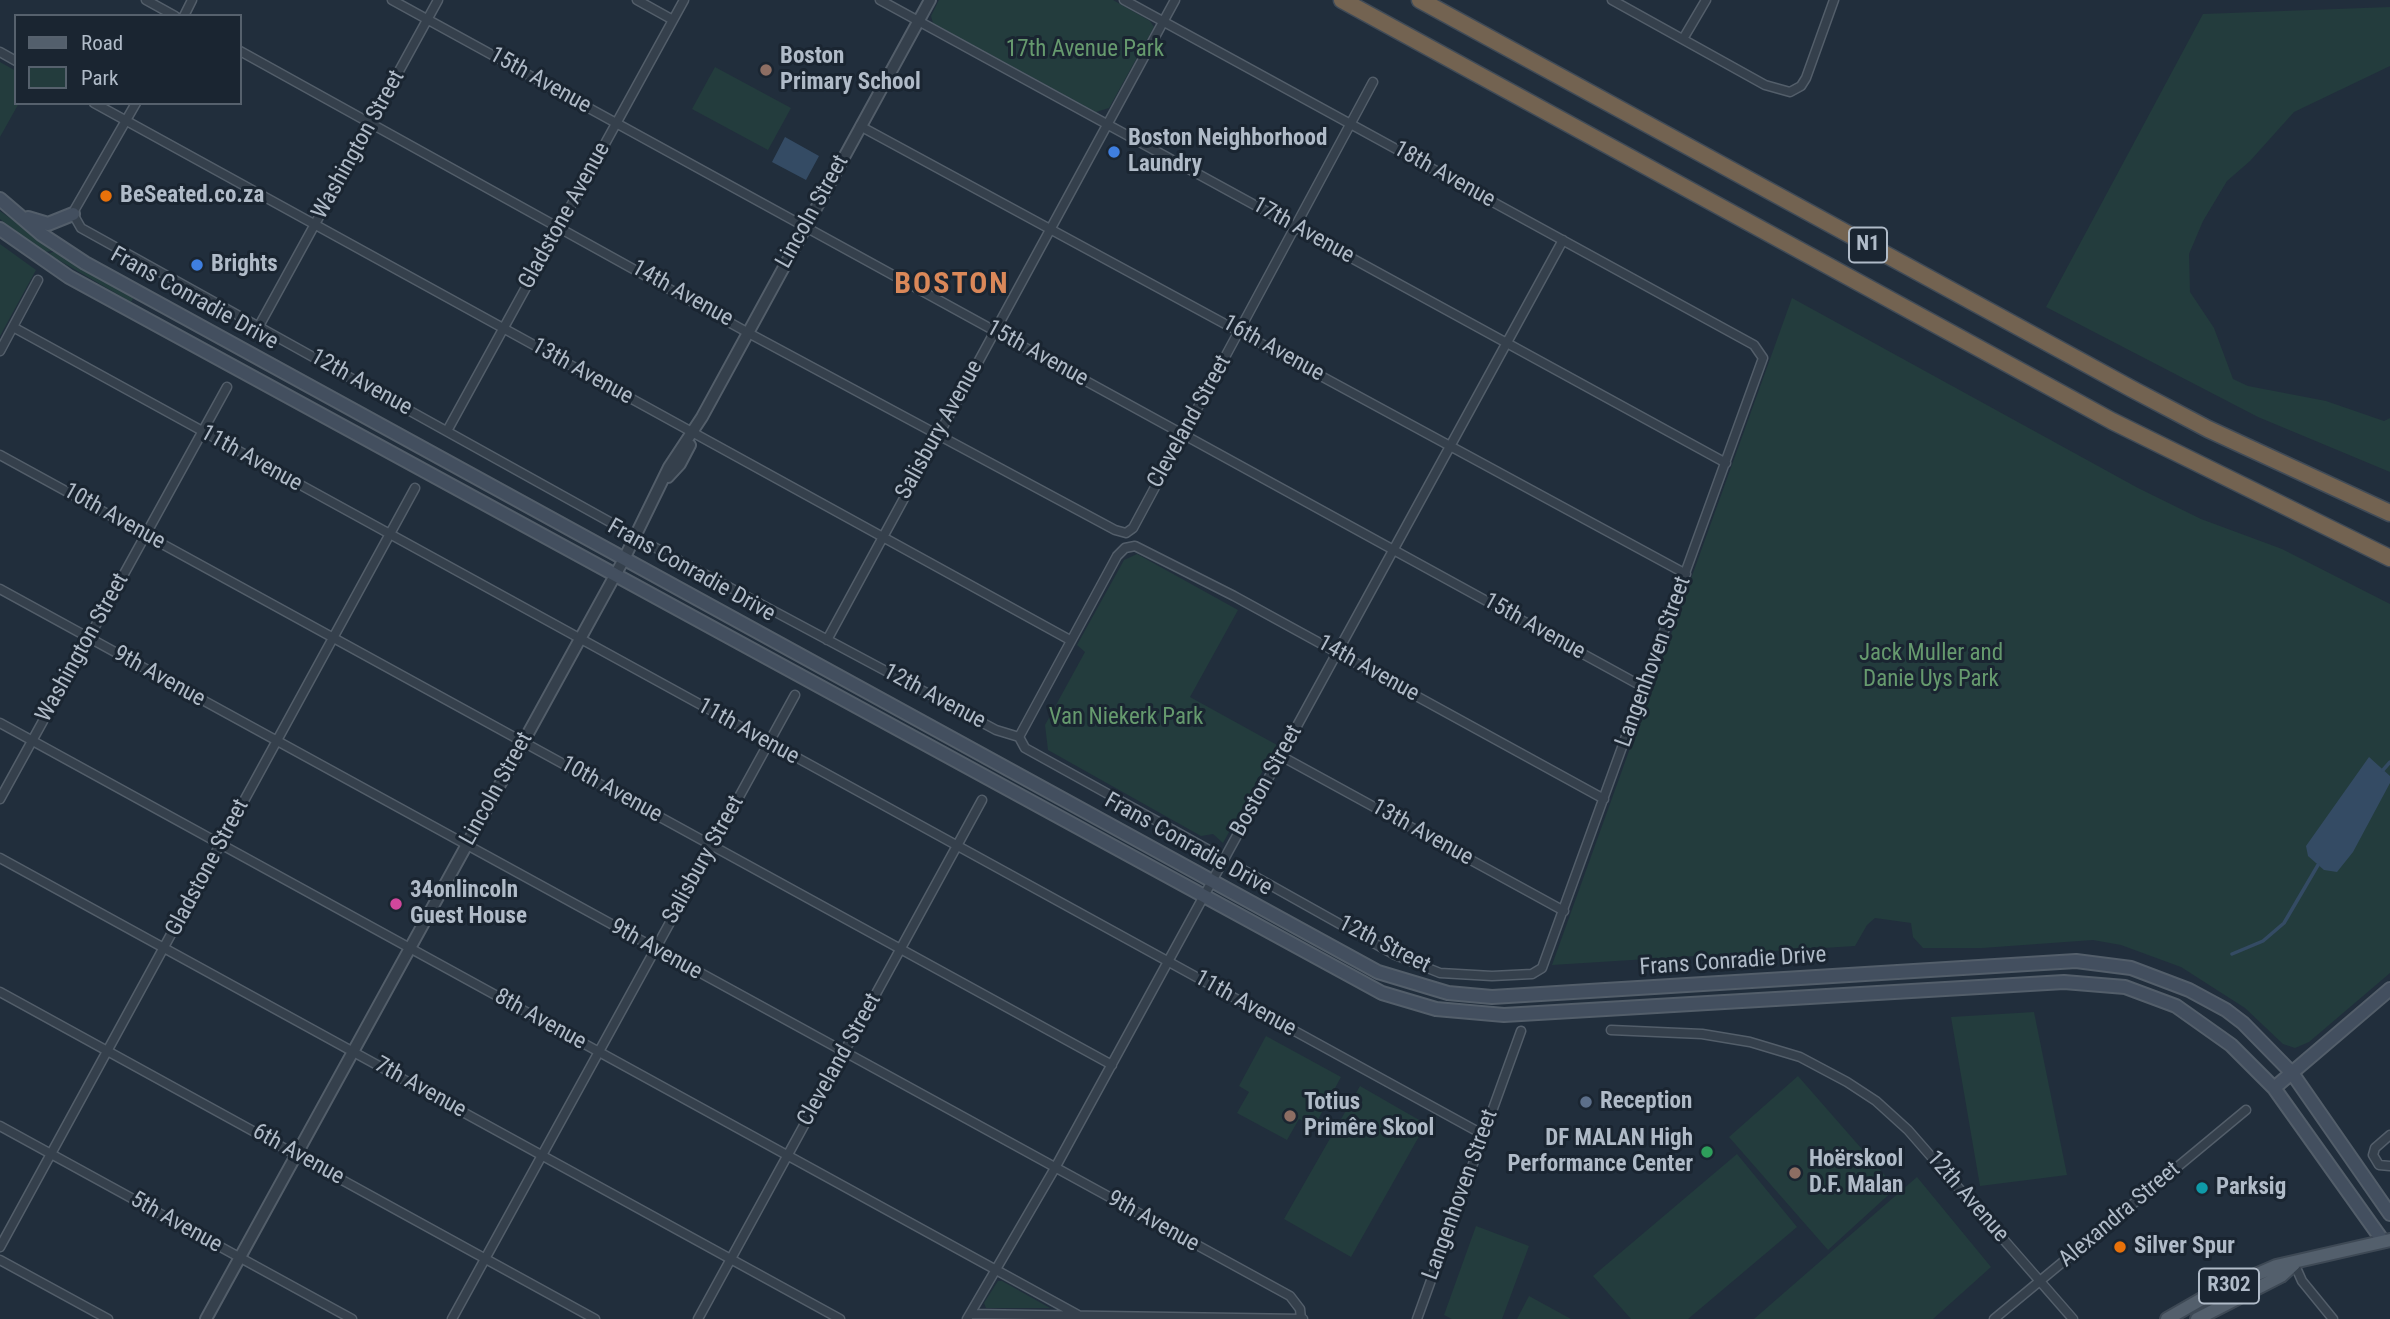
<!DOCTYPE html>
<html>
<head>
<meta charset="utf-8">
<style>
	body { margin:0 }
	#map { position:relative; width:2390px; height:1319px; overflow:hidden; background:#212e3c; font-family:"Roboto Condensed",sans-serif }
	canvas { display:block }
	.legend { position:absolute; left:14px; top:14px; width:228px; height:91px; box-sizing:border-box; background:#1a2531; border:2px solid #56616d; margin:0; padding:9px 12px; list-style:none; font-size:21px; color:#b0bbc8 }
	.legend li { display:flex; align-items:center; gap:14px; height:35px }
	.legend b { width:35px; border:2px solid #56616d }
</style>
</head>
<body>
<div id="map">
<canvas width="2390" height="1319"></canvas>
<ul class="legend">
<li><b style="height:9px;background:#535f6c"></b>Road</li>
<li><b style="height:19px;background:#233c3d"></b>Park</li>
</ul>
</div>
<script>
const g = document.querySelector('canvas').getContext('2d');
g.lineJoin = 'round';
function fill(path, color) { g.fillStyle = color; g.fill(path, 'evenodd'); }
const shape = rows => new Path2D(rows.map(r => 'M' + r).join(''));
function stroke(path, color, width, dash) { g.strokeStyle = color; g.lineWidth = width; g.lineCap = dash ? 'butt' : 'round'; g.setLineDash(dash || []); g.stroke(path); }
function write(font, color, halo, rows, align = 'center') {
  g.font = font + ' "Roboto Condensed",sans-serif'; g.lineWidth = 6; g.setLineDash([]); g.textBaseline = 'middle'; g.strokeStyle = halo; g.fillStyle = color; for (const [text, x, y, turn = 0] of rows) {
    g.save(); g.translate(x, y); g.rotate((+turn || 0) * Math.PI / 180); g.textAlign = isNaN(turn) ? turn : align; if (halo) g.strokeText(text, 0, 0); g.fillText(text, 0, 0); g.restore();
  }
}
fill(shape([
	[939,0,1113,0,1150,21,1154,27,1109,108,1096,112,933,23,931,16],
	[2390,7,2390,66,2294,112,2250,161,2227,181,2203,221,2189,254,2190,292,2214,328,2233,379,2248,386,2326,401,2384,421,2390,418,2390,472,2258,417,2046,307,2203,14],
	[0,62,16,71,16,103,19,103,0,137],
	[715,67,791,108,768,150,692,109],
	[0,211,53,249,52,251,45,252,10,227,0,219],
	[0,244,36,270,0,336],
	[55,251,134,297,131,302,48,254],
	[1792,298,2138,488,2201,519,2282,549,2390,604,2390,973,2309,1042,2295,1048,2283,1044,2245,1008,2181,967,2121,945,2093,940,1982,948,1923,948,1913,937,1911,923,1875,918,1867,925,1855,946,1552,965],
	[1137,554,1238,610,1190,697,1277,745,1223,843,1213,834,1201,836,1048,750,1045,725,1085,652,1077,645,1124,560],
	[2034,1012,2067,1175,1980,1186,1951,1017],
	[1266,1036,1341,1077,1314,1127,1299,1119,1287,1140,1237,1113,1249,1092,1239,1086],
	[1798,1076,1896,1188,1828,1250,1729,1137],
	[1360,1086,1426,1124,1351,1257,1284,1219],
	[1737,1154,1797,1227,1688,1319,1631,1319,1593,1276],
	[1917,1177,1991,1267,1933,1319,1754,1319],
	[1476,1226,1529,1246,1502,1319,1452,1319,1444,1315],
	[998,1281,1002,1281,1050,1308,986,1308,984,1303],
	[1529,1296,1571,1319,1517,1319]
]), '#233c3d');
fill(shape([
	[785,137,819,156,806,180,772,162],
	[2369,757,2390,776,2390,783,2353,852,2337,872,2324,870,2308,856,2306,846]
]), '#344b64');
stroke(shape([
	[2383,770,2390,762],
	[2232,954,2263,941,2284,923,2318,865]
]), '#344b64', 3.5);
const minor = shape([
	[146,0,175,16],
	[392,0,1645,688],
	[637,0,673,20],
	[880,0,1726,463],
	[1124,0,1754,345,1763,358,1542,968,1532,974,1492,976,1440,973,1395,955,1238,867],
	[1612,0,1765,85,1790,92,1801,86,1806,78,1834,0],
	[184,16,192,0],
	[1683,39,1706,0],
	[240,51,754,336,1115,530,1126,533,1133,528,1373,82],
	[0,52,16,61],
	[94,103,1070,640],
	[136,103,75,209,73,214,81,228,617,526],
	[860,126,1686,574],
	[259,326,438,0],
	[13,327,1484,1135],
	[0,351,38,280],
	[447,431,684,0],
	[0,455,1112,1065],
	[654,547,996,730,1019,737],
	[0,589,1290,1296,1300,1309,1301,1319],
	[827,640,1175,0],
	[0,723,1080,1316,1078,1319],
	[1019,737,1117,556,1125,548,1135,546,1234,596,1604,799],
	[1019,737,1025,748,1209,850],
	[1281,756,1564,911],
	[0,799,227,387],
	[0,858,840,1319],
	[0,992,595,1319],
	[1611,1030,1702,1034,1750,1042,1800,1057,1847,1082,1876,1101,1908,1130,2073,1319],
	[0,1126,352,1319],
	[2390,1135,2375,1148,2373,1155,2379,1165,2390,1166],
	[0,1247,415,488],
	[0,1260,108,1319],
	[2294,1263,2302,1281,2333,1319],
	[970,1314,1303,1319],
	[452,1319,795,695],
	[698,1319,982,800],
	[967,1319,1055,1168,1563,240],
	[1417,1319,1521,1031],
	[1994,1319,2246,1110]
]);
const tertiary = shape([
	[668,477,680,464,690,445],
	[206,1319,624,559,669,467,702,417,930,0]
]);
const secondary = shape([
	[0,199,41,234,85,263,1378,972,1448,993,1492,997,2076,961,2131,968,2189,990,2226,1010,2243,1023,2292,1073,2390,1214],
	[28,218,48,224,73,214],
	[0,229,69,277,1382,993,1436,1009,1504,1015,2064,982,2125,987,2176,1006,2231,1045,2274,1088,2383,1241],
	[2274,1088,2390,989]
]);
const primary = shape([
	[2167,1319,2207,1296,2276,1266,2390,1240],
	[2197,1319,2281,1276,2294,1264]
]);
const motorway = shape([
	[1342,0,2112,421,2390,558],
	[1420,0,2132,389,2208,429,2390,513]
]);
stroke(minor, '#535e6a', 11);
stroke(tertiary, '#535e6a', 14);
stroke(secondary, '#535e6a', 16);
stroke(primary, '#3e4955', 16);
stroke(motorway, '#404b57', 19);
stroke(minor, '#35404c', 8);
stroke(tertiary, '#35404c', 10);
stroke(secondary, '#434f5f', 12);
stroke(primary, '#535f6c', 12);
stroke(motorway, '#736351', 16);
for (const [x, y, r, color] of [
	[766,70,7,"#8d6e63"],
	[1114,152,7,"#3f7fe0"],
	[106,196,7,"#e8710a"],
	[197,265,7,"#3f7fe0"],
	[396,904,7,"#d1479c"],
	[1586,1102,7,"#5c6f8a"],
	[1290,1116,7,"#8d6e63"],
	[1707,1152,7,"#2e9e5b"],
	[1795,1173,7,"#8d6e63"],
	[2202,1188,7,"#0f9aa8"],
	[2120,1247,7,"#e8710a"]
]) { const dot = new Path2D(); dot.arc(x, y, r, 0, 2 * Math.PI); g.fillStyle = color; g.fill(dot); stroke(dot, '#1a2531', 2.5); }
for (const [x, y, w] of [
	[1868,245,38],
	[2229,1286,60]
]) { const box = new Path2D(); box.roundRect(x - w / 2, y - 17.5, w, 35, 5); g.fillStyle = '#1a2531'; g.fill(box); stroke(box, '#b0bbc8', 2); }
write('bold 21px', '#b0bbc8', null, [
	["N1",1868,245],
	["R302",2229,1286]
]);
write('23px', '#669a6e', '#1a2531', [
	["17th Avenue Park",1085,50],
	["Jack Muller and",1931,654],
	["Danie Uys Park",1931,680],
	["Van Niekerk Park",1126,718]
]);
write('bold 23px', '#b0bbc8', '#1a2531', [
	["Boston",780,57],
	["Primary School",780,83],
	["Boston Neighborhood",1128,139],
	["Laundry",1128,165],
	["BeSeated.co.za",120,196],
	["Brights",211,265],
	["34onlincoln",410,891],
	["Guest House",410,917],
	["Reception",1600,1102],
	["Totius",1304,1103],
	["Primêre Skool",1304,1129],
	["DF MALAN High",1693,1139,"right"],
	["Performance Center",1693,1165,"right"],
	["Hoërskool",1809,1160],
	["D.F. Malan",1809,1186],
	["Parksig",2216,1188],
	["Silver Spur",2134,1247]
], 'left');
write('23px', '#b0bbc8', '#1a2531', [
	["15th Avenue",540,81,29],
	["Washington Street",359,145,-61],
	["18th Avenue",1444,175,29],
	["Lincoln Street",813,212,-61],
	["Gladstone Avenue",565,216,-61],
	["17th Avenue",1303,231,29],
	["14th Avenue",682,294,29],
	["Frans Conradie Drive",194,299,29],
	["16th Avenue",1273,349,29],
	["15th Avenue",1037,354,29],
	["13th Avenue",582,372,29],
	["12th Avenue",361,383,29],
	["Cleveland Street",1190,422,-61],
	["Salisbury Avenue",940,430,-61],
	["11th Avenue",251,459,29],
	["10th Avenue",114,517,29],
	["Frans Conradie Drive",691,571,29],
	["15th Avenue",1534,627,29],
	["Washington Street",83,648,-61],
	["Langenhoven Street",1654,662,-70],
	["14th Avenue",1368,669,29],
	["9th Avenue",159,677,29],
	["12th Avenue",934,697,28],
	["11th Avenue",748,732,29],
	["Boston Street",1267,781,-61],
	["Lincoln Street",497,789,-61],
	["10th Avenue",611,790,29],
	["13th Avenue",1422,833,29],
	["Frans Conradie Drive",1188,845,29],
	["Salisbury Street",704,860,-61],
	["Gladstone Street",208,868,-62],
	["12th Street",1384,945,27],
	["9th Avenue",656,950,29],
	["Frans Conradie Drive",1733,962,-4],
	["11th Avenue",1245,1004,29],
	["8th Avenue",540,1020,29],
	["Cleveland Street",840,1060,-61],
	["7th Avenue",420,1088,29],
	["6th Avenue",298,1155,29],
	["Langenhoven Street",1461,1195,-70],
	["12th Avenue",1967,1197,49],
	["Alexandra Street",2120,1215,-40],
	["9th Avenue",1153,1222,29],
	["5th Avenue",176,1223,29]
]);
g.letterSpacing = '2px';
write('bold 30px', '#da8859', '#1a2531', [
	["BOSTON",952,285]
]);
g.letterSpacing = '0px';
</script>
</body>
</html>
